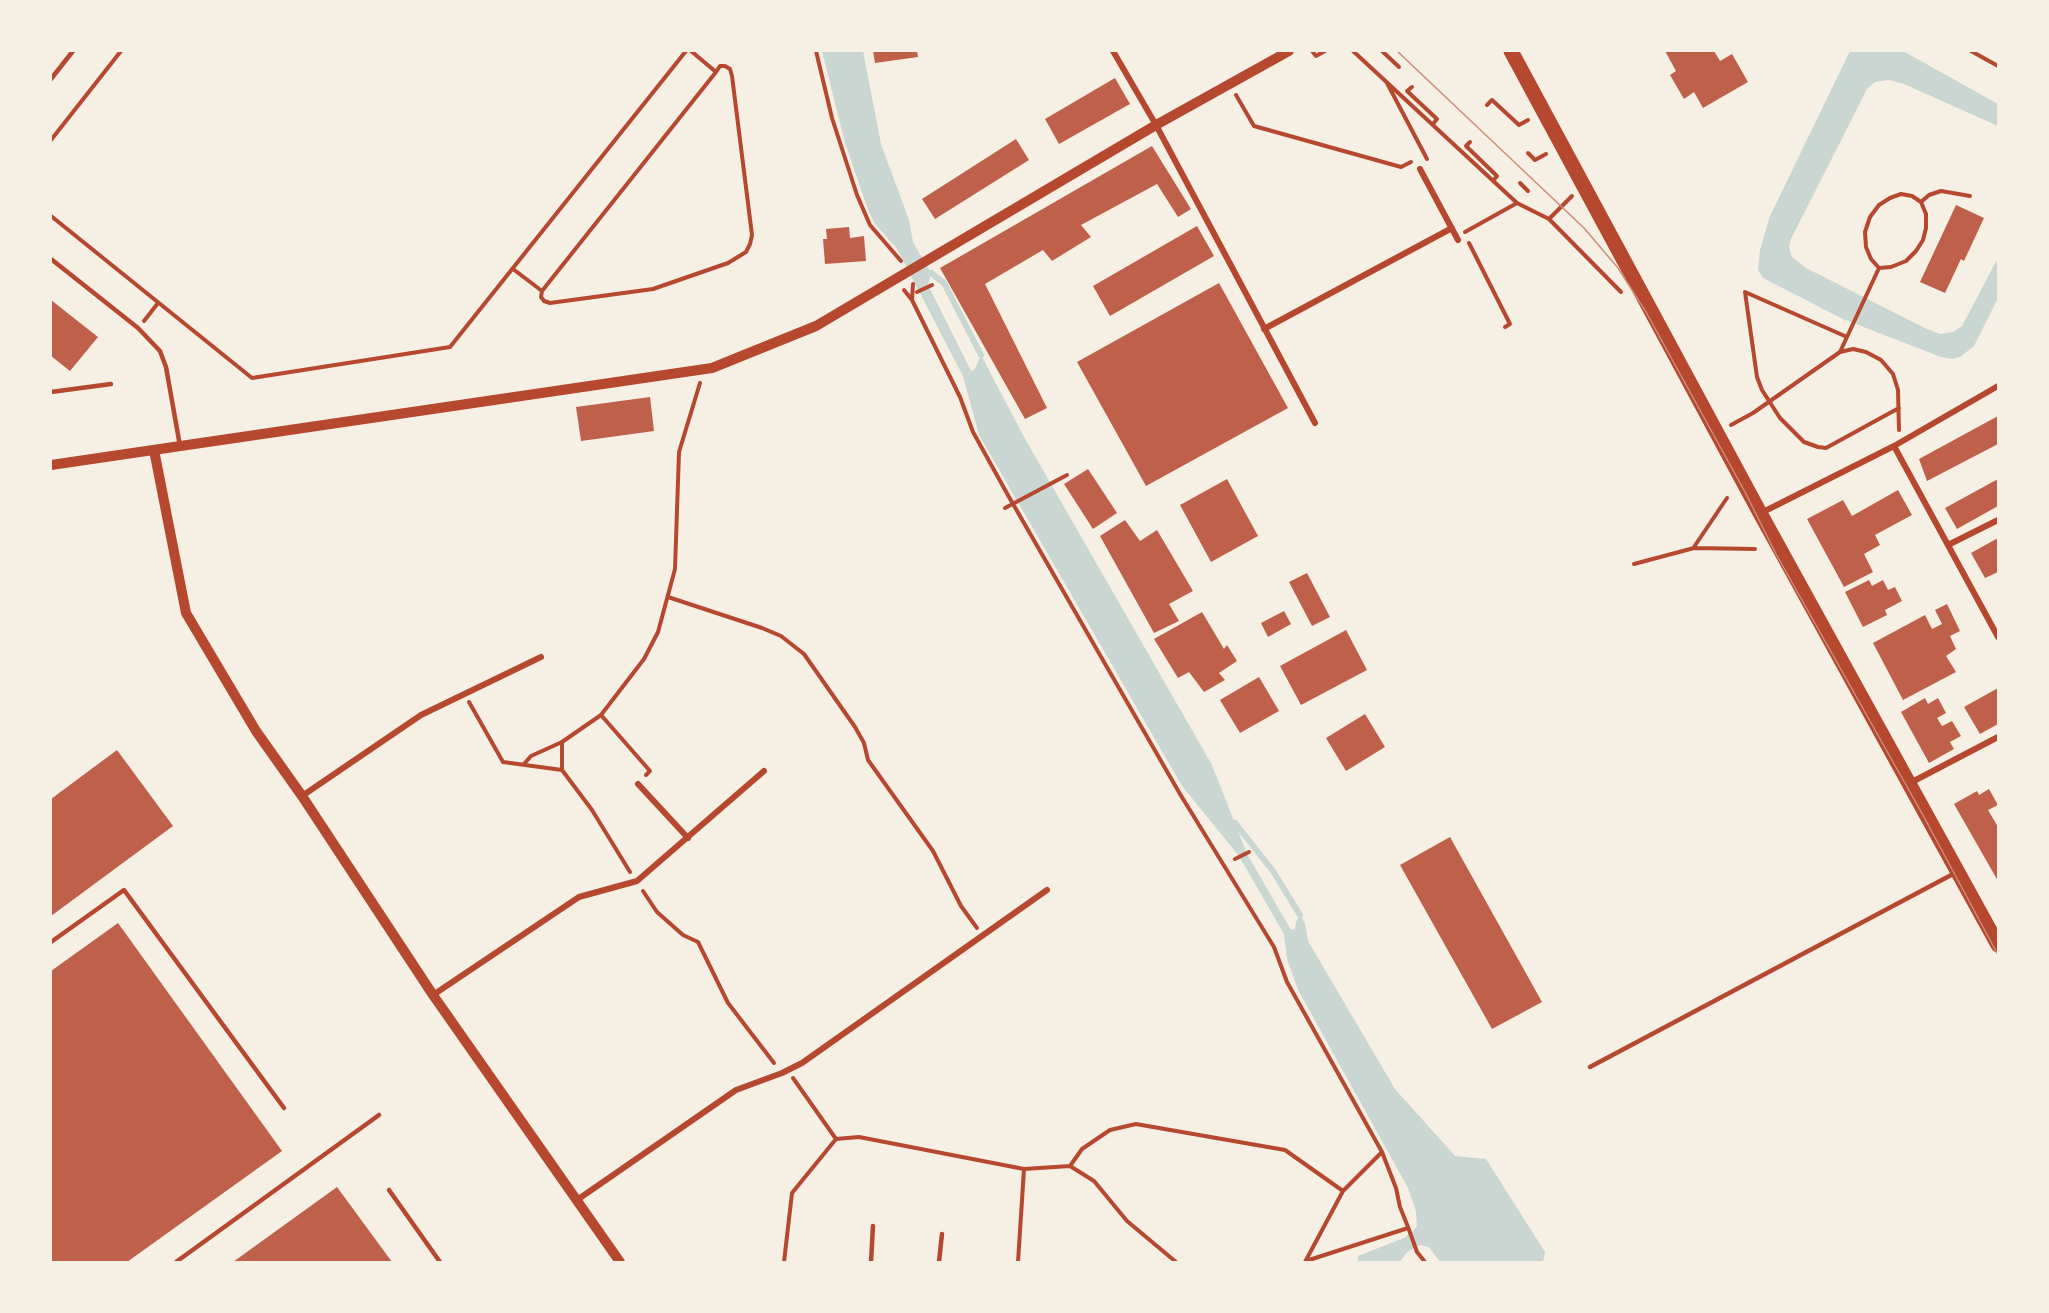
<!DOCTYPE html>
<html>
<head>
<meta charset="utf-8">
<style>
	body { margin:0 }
	#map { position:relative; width:2049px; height:1313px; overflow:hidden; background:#f6efe4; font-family:"Roboto Condensed",sans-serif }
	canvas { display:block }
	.frame { position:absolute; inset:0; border:52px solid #f6efe4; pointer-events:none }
</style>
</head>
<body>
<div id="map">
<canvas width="2049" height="1313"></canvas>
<div class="frame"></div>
</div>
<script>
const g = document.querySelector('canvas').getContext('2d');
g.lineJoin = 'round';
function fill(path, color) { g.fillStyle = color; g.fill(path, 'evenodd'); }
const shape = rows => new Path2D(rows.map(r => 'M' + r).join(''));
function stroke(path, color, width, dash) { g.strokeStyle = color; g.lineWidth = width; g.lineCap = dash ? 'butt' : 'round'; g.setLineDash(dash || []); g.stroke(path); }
fill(shape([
	[822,51,863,51,881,144,909,220,913,242,931,273,928,285,971,371,975,369,981,355,1024,437,1212,765,1247,854,1291,930,1295,929,1296,922,1300,915,1305,923,1308,941,1395,1089,1455,1156,1486,1159,1545,1252,1543,1262,1440,1262,1429,1247,1420,1245,1407,1252,1400,1262,1358,1262,1358,1256,1404,1238,1414,1230,1417,1226,1416,1211,1408,1188,1298,990,1287,959,1284,934,1239,856,1182,786,979,435,963,376,897,249,875,224,868,210,845,143],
	[1850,51,1903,51,1998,104,1998,126,1904,84,1889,80,1875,82,1867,89,1791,239,1789,247,1792,257,1806,268,1927,329,1940,334,1953,332,1962,326,1998,258,1998,298,1974,346,1960,357,1952,359,1941,357,1843,319,1763,278,1758,270,1760,250,1770,216]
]), '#c9d6d2');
stroke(shape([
	[931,273,944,283,981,355],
	[1235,823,1273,871,1300,915]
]), '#c9d6d2', 6);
fill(shape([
	[873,51,917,51,918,57,875,63],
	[1665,51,1714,51,1720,61,1732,54,1748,82,1703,108,1694,92,1684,99,1670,75,1676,71],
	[1115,78,1130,104,1059,144,1045,119],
	[1016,139,1029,160,935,219,922,199],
	[1152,146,1191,209,1178,217,1157,184,1081,225,1091,237,1052,261,1043,250,985,284,1047,408,1025,419,940,268],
	[1956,205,1984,218,1964,261,1961,259,1945,293,1920,282],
	[1197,226,1214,256,1110,316,1093,286],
	[849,227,850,238,864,236,866,261,825,264,823,239,827,239,826,229],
	[1219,283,1288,408,1146,486,1077,362],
	[51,300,98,337,70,371,51,356],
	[650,397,654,431,581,441,576,407],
	[1998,416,1998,444,1927,481,1919,459],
	[1088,469,1117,513,1093,529,1064,484],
	[1227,479,1258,536,1211,562,1180,505],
	[1998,479,1998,506,1957,529,1945,508],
	[1898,490,1912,515,1875,535,1880,545,1864,554,1873,572,1844,587,1807,519,1843,500,1852,516],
	[1125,520,1140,541,1157,530,1193,591,1169,604,1179,621,1154,633,1100,536],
	[1998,538,1998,572,1985,578,1971,553],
	[1307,573,1330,617,1312,626,1289,582],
	[1869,580,1872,586,1883,580,1888,590,1895,587,1902,601,1885,610,1887,615,1863,627,1845,592],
	[1947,604,1960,631,1950,636,1956,649,1946,656,1956,672,1903,700,1873,643,1925,615,1932,629,1942,624,1935,610],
	[1284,611,1291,624,1268,637,1261,623],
	[1202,612,1224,649,1227,645,1237,661,1219,673,1225,680,1204,692,1189,672,1178,678,1154,639],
	[1346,630,1367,670,1301,705,1280,666],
	[1259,677,1279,711,1240,733,1220,700],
	[1998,688,1998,724,1980,734,1964,707],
	[1925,698,1928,704,1938,698,1946,713,1937,718,1942,726,1952,721,1961,736,1950,742,1954,749,1929,763,1901,712],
	[1365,714,1385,747,1346,771,1326,738],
	[117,750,173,826,51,916,51,799],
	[1989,789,1998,805,1988,810,1998,827,1998,881,1954,804,1977,791,1979,795],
	[1450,837,1542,1002,1492,1029,1400,865],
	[118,923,282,1151,127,1262,51,1262,51,971],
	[337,1187,392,1262,233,1262]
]), '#bf614a');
stroke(shape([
	[816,51,832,118,857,195,870,225,901,261],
	[1312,51,1316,56,1325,51],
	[1353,51,1517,203,1549,219,1621,292],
	[1382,51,1399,67],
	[1971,51,1998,66],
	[1387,83,1427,159],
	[1412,87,1407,91,1437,119,1433,124],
	[1236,95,1254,126,1401,167,1411,162],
	[1487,105,1492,100,1519,125,1528,120],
	[51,140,121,51],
	[1470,142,1466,146,1497,176,1493,181],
	[1528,153,1535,160,1546,154],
	[1520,183,1528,191],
	[1901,194,1912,196,1921,202,1926,214,1926,228,1923,240,1916,251,1906,261,1891,267,1879,268,1871,259,1866,247,1865,232,1870,217,1879,205,1890,198,1901,194],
	[1921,202,1929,195,1941,191,1970,196],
	[51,216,252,378,450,347,686,51],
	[1549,219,1572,196],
	[1465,232,1517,203],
	[1469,243,1510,324,1505,327],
	[1879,268,1840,352,1853,349,1866,352,1881,360,1893,374,1898,390,1899,430],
	[513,269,542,291,716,72,691,51],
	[904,290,912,300,960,397,973,432,1009,497,1180,794,1274,947,1287,982,1382,1152,1396,1188,1400,1207,1408,1227,1417,1252,1425,1262],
	[542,291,541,297,544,301,550,303,653,289,728,263,746,252,750,244,752,235,732,76,730,69,725,66,720,66,716,72],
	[917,292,932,285],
	[912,300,913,284],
	[144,321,158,303],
	[1847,337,1745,292,1757,377,1762,390,1780,418,1804,442,1818,447,1826,448,1899,408],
	[1731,425,1753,413,1840,352],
	[1005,508,1067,475],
	[1694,547,1727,498],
	[1634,564,1694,548,1755,549],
	[668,597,762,628,781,636,804,654,855,727,864,743,868,760,933,851,961,906,977,928],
	[469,702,503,762,562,770],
	[601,715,650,771,646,775],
	[524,764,531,756,562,742],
	[1235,859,1249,852],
	[630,872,592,810,562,770,562,742,601,715,644,659,658,632,675,569,679,452,700,383],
	[643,891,657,912,683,935,698,942,728,1003,774,1063],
	[793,1078,836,1139],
	[1070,1166,1082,1149,1110,1130,1136,1124,1285,1150,1343,1191],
	[1024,1169,1070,1166,1094,1181,1127,1221,1176,1262],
	[1306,1261,1408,1228],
	[784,1262,792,1193,836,1139,859,1137,1024,1169,1018,1262],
	[1305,1262,1343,1191,1382,1152]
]), '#b5482f', 4);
stroke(shape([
	[51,79,73,51],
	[51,259,138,328,160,351,166,367,180,446],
	[51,392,111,384],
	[51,942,124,890,284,1108],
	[1590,1067,1955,873],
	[389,1190,440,1262],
	[176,1262,379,1115],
	[871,1262,873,1226],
	[939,1262,942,1234]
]), '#b5482f', 4.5);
stroke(shape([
	[1113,51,1156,125,1315,423],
	[1420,169,1458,240],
	[1264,329,1452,228],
	[1894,446,1998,637],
	[1761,513,1894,446,1998,386],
	[1948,545,1998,520],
	[1910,783,1998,737],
	[638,784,688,838],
	[302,796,421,715,541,657],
	[433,995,579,897,637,881,764,771],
	[577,1200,736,1090,782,1073,802,1063,1047,890]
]), '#b5482f', 6);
stroke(shape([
	[154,450,186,613,256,731,302,796,433,995,620,1262],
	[51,465,712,368,816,326,1156,125,1289,51]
]), '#b5482f', 10);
stroke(shape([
	[1511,51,1760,513,1998,945]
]), '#b5482f', 15);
stroke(shape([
	[1397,51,1584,228,1618,268,1646,312,1745,492,1776,554,1924,817,1998,955]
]), '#cf8b77', 1.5);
</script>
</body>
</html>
